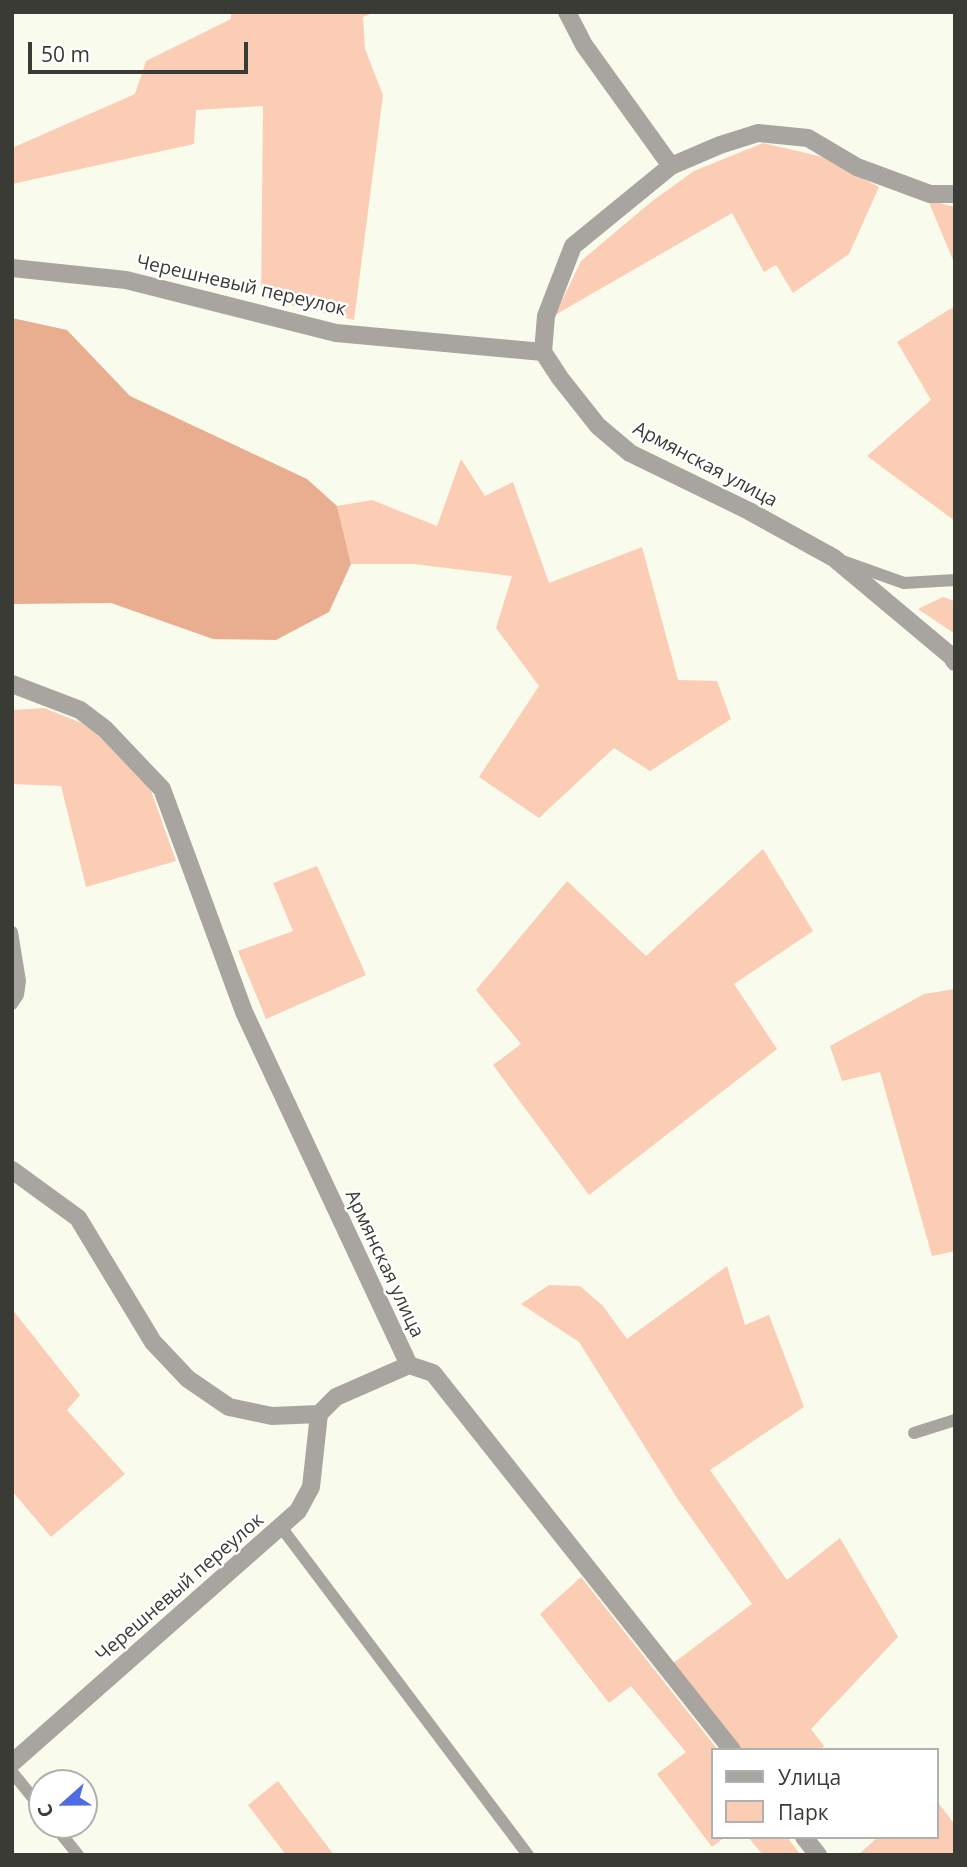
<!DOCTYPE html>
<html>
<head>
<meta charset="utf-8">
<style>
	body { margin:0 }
	#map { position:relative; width:967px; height:1867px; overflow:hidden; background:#f9fbed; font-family:"Open Sans",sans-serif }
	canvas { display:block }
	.frame { position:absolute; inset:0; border:14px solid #3a3b35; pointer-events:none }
	.legend { position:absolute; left:711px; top:1748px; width:228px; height:91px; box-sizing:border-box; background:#fff; border:2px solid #b0b1ae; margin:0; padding:9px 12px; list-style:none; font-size:21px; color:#3a3b35 }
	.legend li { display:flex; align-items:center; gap:14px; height:35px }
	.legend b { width:35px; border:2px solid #b0b1ae }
	.north { position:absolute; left:28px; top:1769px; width:70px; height:70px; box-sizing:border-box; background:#fff; border:2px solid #b0b1ae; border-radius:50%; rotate:249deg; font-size:19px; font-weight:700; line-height:28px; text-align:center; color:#3a3b35 }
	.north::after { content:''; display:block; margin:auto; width:24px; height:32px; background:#4e6de2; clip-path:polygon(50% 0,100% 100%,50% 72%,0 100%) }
	.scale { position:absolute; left:28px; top:42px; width:220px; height:32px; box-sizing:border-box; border:4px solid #3a3b35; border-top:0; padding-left:9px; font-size:21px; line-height:24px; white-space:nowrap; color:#3a3b35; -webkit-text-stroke:5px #fff; paint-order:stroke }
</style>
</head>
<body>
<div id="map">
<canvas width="967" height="1867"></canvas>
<div class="frame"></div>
<ul class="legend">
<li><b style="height:9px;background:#a8a5a0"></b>Улица</li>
<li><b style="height:19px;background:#fccdb5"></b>Парк</li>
</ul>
<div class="north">С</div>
<div class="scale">50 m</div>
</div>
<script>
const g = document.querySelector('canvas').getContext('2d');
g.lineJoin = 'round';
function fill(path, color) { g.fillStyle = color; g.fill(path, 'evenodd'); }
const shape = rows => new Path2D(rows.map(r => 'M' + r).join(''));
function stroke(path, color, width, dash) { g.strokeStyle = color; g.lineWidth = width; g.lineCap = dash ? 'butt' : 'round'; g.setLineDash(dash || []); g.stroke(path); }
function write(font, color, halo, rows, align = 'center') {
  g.font = font + ' "Open Sans",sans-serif'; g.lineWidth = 5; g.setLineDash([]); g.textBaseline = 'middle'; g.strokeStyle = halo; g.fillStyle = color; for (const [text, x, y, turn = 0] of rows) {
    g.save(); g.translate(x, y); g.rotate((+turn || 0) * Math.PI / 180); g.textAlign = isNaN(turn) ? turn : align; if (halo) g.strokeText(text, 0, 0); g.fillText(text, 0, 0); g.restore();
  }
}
fill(shape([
	[231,12,375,12,363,17,365,49,383,95,354,320,261,298,263,106,196,110,194,144,12,184,12,148,135,94,146,61,231,19],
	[763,143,823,157,879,187,849,254,793,293,776,265,764,272,732,213,555,315,581,261,651,202,694,171],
	[928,200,955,207,955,265],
	[955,306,955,521,867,456,931,400,897,342],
	[461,459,485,496,513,482,549,583,642,547,678,680,717,681,731,719,650,771,614,748,539,818,479,777,539,686,496,628,512,576,414,564,351,564,337,506,372,500,437,526],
	[943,597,955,601,955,634,918,609],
	[44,708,102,731,150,788,176,861,86,887,61,786,12,784,12,710],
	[763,849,813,931,734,984,777,1049,589,1195,493,1065,521,1044,476,990,567,881,646,956],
	[317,866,366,975,266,1019,238,951,293,931,273,883],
	[955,989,955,1251,932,1256,880,1072,842,1081,830,1046,924,994],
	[727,1266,745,1325,769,1315,804,1407,710,1470,787,1580,840,1538,898,1637,811,1729,824,1746,820,1750,742,1750,672,1664,752,1604,677,1498,579,1342,521,1304,549,1285,580,1286,603,1306,627,1339],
	[12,1309,80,1395,67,1410,125,1474,51,1537,12,1491],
	[581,1577,718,1750,713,1750,713,1837,725,1837,712,1847,657,1774,686,1752,631,1686,609,1703,540,1614],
	[278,1781,334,1855,286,1855,248,1805],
	[937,1801,955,1825,955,1855,858,1855,878,1837,937,1837],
	[748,1837,787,1837,801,1855,763,1855]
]), '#fccdb5');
fill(shape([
	[12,318,67,330,130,396,307,479,337,506,351,564,329,612,276,640,213,639,111,603,12,604]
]), '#e9ae90');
stroke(shape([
	[845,562,904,583,955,580],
	[12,932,20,981,18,995,12,1004],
	[914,1433,955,1420],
	[281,1527,528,1855],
	[12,1772,42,1809],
	[54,1825,78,1855]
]), '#a8a5a0', 12);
stroke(shape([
	[567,12,584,45,671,166],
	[12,268,126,280,336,333,543,352],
	[12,684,80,710,105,729,162,789,244,1012,409,1365,433,1373,732,1750],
	[12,1170,78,1218,153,1342,188,1379,229,1407,272,1416,319,1414,336,1397,409,1365],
	[12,1763,298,1511,311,1487,319,1414],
	[804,1837,818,1855]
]), '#a8a5a0', 18);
stroke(shape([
	[955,194,930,194,857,167,808,138,758,133,720,145,671,166,573,246,546,316,543,352,560,378,598,426,630,453,749,511,834,558,951,656,955,662]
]), '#a8a5a0', 18);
write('19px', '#3a3b35', '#fff', [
	["Черешневый переулок",241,286,13],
	["Армянская улица",705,465,28],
	["Армянская улица",384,1264,65],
	["Черешневый переулок",180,1588,-41]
]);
</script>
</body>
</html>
